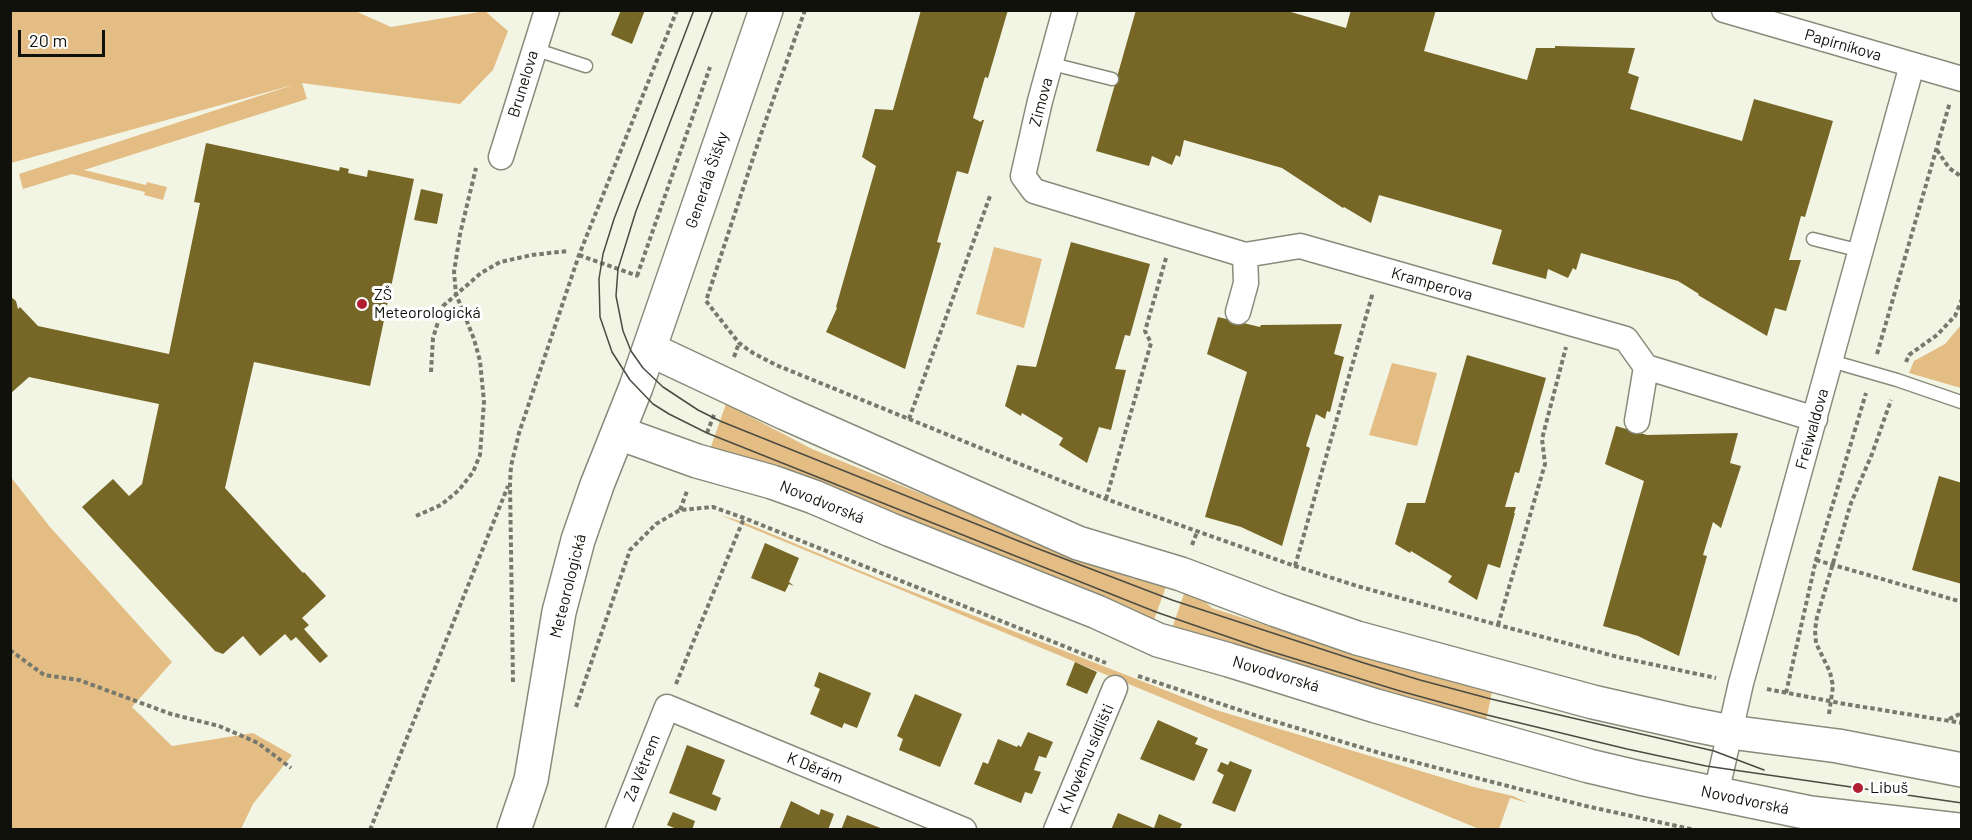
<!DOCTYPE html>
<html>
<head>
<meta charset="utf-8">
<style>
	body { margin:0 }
	#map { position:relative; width:1972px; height:840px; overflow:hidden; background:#f2f5e4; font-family:Barlow,sans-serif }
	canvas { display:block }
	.frame { position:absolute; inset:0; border:12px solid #10110b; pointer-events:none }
	.scale { position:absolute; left:18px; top:30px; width:87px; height:27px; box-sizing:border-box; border:3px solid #10110b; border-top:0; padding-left:8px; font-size:18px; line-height:21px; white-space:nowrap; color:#10110b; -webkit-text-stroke:4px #fff; paint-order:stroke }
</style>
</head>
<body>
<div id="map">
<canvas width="1972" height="840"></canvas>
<div class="frame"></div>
<div class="scale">20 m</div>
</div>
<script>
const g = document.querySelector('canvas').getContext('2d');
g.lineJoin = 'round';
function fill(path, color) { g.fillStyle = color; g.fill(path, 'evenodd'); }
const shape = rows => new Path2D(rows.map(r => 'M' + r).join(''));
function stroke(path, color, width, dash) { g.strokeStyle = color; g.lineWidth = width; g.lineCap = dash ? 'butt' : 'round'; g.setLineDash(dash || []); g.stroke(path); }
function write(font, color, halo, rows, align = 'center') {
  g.font = font + ' Barlow,sans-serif'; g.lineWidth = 6; g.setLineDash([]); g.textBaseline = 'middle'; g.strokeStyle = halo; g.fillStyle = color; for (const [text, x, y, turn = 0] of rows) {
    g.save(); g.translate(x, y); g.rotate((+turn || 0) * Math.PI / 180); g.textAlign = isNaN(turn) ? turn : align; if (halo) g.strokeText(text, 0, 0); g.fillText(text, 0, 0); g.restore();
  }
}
fill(shape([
	[353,10,391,27,485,11,508,31,493,70,460,104,302,83,307,99,84,170,146,185,147,182,167,187,163,200,144,195,145,192,72,174,23,189,19,174,293,85,11,163,11,11],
	[994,247,1042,259,1024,328,976,314],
	[1961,325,1961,388,1909,373,1914,361,1945,344],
	[1392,363,1437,373,1417,446,1369,435],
	[726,404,812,449,1005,528,1134,579,1168,581,1151,628,709,452],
	[10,476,50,527,172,662,132,707,172,746,253,733,292,755,253,804,241,829,11,829],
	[720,515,743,522,885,581,1216,710,1474,787,1513,796,1528,803,1510,798,1499,829,1479,829],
	[1186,588,1193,591,1212,608,1337,648,1492,692,1486,721,1170,634]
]), '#e4bd85');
fill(shape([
	[621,10,645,10,632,44,611,35],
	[921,10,1008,10,988,78,985,77,973,118,981,122,982,120,984,120,968,174,957,171,937,242,941,243,905,369,826,332,837,308,836,307,876,166,862,157,875,109,893,110],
	[1136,10,1284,10,1346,28,1351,10,1436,10,1424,51,1527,80,1536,48,1555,48,1555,46,1635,48,1628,73,1639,77,1630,109,1742,141,1754,99,1833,121,1805,217,1801,216,1789,260,1801,260,1786,311,1775,308,1767,336,1698,295,1699,294,1678,281,1581,253,1576,270,1573,268,1568,278,1548,269,1546,279,1492,264,1502,230,1379,195,1371,223,1344,207,1343,208,1282,168,1184,140,1180,157,1176,155,1172,165,1152,156,1149,166,1096,151],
	[206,143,339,171,340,167,349,169,348,173,367,177,368,170,414,179,370,386,254,362,225,488,303,573,304,572,326,596,302,618,309,625,304,629,328,656,320,663,296,637,291,641,285,634,260,656,243,636,223,654,215,651,82,507,113,479,129,496,142,484,159,404,29,377,10,394,10,296,16,301,18,309,20,307,38,326,169,354,200,203,194,202],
	[421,189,443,194,437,224,414,220],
	[1071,242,1150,264,1130,336,1125,335,1115,369,1126,370,1111,430,1099,427,1087,463,1059,445,1063,438,1022,413,1021,416,1005,406,1017,365,1036,367],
	[1218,317,1260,327,1261,325,1342,324,1334,354,1344,357,1330,412,1327,411,1325,419,1316,414,1306,446,1310,448,1282,546,1241,527,1205,517,1247,372,1207,354],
	[1467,355,1546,378,1519,473,1515,472,1505,507,1516,507,1514,513,1515,513,1500,568,1488,564,1477,600,1448,582,1452,576,1411,551,1410,553,1395,544,1407,503,1425,503],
	[1616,426,1647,435,1738,433,1730,463,1741,466,1721,528,1713,522,1703,555,1707,556,1679,656,1638,636,1603,626,1644,481,1605,464],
	[1939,476,1962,483,1962,584,1912,570],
	[765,543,799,558,789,582,794,586,789,584,785,592,751,578],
	[1075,662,1097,672,1087,694,1066,685],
	[819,672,871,693,857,728,844,723,842,728,810,714,820,689,814,686],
	[915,694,962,714,940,767,899,750,903,739,897,736],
	[1158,720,1198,738,1195,744,1208,749,1194,781,1140,759],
	[1028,732,1053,742,1046,758,1039,756,1034,770,1041,772,1032,794,1025,792,1021,803,974,784,983,762,988,764,998,739,1017,747,1018,745,1021,747],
	[687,745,725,760,712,794,721,798,716,811,669,793],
	[1230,761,1252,770,1235,812,1212,803,1224,775,1217,771,1221,762,1228,765],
	[791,801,819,815,821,809,834,814,828,830,779,830],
	[673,812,695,821,692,830,679,830,667,825],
	[1118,813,1154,828,1159,814,1182,824,1179,830,1111,830],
	[847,815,883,829,883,830,841,830]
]), '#776726');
const lane = shape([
	[534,49,586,66],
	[1052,64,1112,79],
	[1813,239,1861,251],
	[1831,361,1897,380,1961,402]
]);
const street = shape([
	[1065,10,1040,101,1023,176,1034,191,1245,255,1300,246,1626,339,1646,367,1815,419],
	[1724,10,1962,79],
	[501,157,547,10],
	[1238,312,1246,283,1245,255],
	[1637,421,1646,367],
	[1716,794,1741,683,1912,65],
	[618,830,667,707,964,830],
	[1056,830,1115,688]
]);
const secondary = shape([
	[649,349,785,413,1078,543,1181,574,1276,610,1357,638,1593,702,1690,724,1730,732,1838,746,1962,770],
	[619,433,697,461,772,482,814,497,891,530,1097,612,1158,640,1229,660,1376,706,1589,766,1640,778,1810,813,1958,830],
	[514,830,531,780,559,612,578,540,597,485,636,387,766,10]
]);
stroke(lane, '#888b7b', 15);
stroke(street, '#888b7b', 27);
stroke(secondary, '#888b7b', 36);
stroke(shape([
	[805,10,761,134,706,301,739,343,753,353,776,365,1106,499,1295,566,1357,586,1498,625,1618,657,1716,678],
	[1937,150,1949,168,1962,177],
	[579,255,638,276],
	[637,276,710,67],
	[1877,354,1950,102],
	[734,357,739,343],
	[1906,362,1909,355,1937,335,1955,316,1962,299],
	[431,372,433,338,443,306,481,273,500,262,532,255,568,251],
	[909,419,990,196],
	[707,433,715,412],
	[1106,499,1151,343,1145,331,1166,258],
	[680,510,687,491],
	[416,516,441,505,459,490,473,472,480,455,484,402,480,361,474,339,456,294,454,272,460,234,476,168],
	[1192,545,1197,532],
	[1816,560,1962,602],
	[1295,566,1373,292],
	[1498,625,1545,464,1542,439,1566,347],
	[10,650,44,675,79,680,171,714,219,726,258,743,291,768],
	[1138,676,1260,717,1383,754,1586,806,1695,830],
	[513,682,510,483,511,466,519,433,579,255,677,10],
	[676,684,744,518],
	[1767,689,1845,704,1962,723],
	[1786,693,1816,560,1866,393],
	[576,707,630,550,656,524,680,510,713,507,744,518,1106,663],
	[1829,714,1833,686,1830,672,1816,643,1815,630,1817,617,1851,503,1872,454,1891,400],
	[1949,719,1962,713],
	[370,830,508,486]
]), '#77796e', 4, [4.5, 3]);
stroke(lane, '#fff', 12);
stroke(street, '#fff', 24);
stroke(secondary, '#fff', 33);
stroke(shape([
	[694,10,614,219,603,254,599,279,600,317,612,352,630,380,653,404,669,414,707,433,1156,612,1266,650,1400,691,1487,715,1627,749,1706,766,1962,803],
	[713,10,636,211,618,269,616,296,623,331,631,351,643,368,663,387,698,410,720,421,1031,546,1172,600,1364,663,1420,680,1491,699,1714,751,1764,770]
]), '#4a4b42', 1.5);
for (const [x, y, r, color] of [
	[362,304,6,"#b11e32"],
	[1858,788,6,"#b11e32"]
]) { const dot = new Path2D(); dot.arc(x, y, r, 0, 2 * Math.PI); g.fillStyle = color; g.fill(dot); stroke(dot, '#fff', 2); }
write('16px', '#10110b', '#fff', [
	["Papírníkova",1843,45,16],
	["Brunelova",523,84,-73],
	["Zimova",1041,102,-75],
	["Generála Šišky",707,180,-71],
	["Kramperova",1432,284,16],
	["Freiwaldova",1812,429,-74],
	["Novodvorská",822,502,22],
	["Meteorologická",568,586,-76],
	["Novodvorská",1276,674,17],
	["K Novému sídlišti",1086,759,-67],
	["Za Větrem",642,768,-68],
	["K Děrám",815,768,22],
	["Novodvorská",1745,800,12]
]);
write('16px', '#10110b', '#fff', [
	["ZŠ",374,295],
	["Meteorologická",374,313],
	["Libuš",1870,788]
], 'left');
</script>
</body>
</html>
